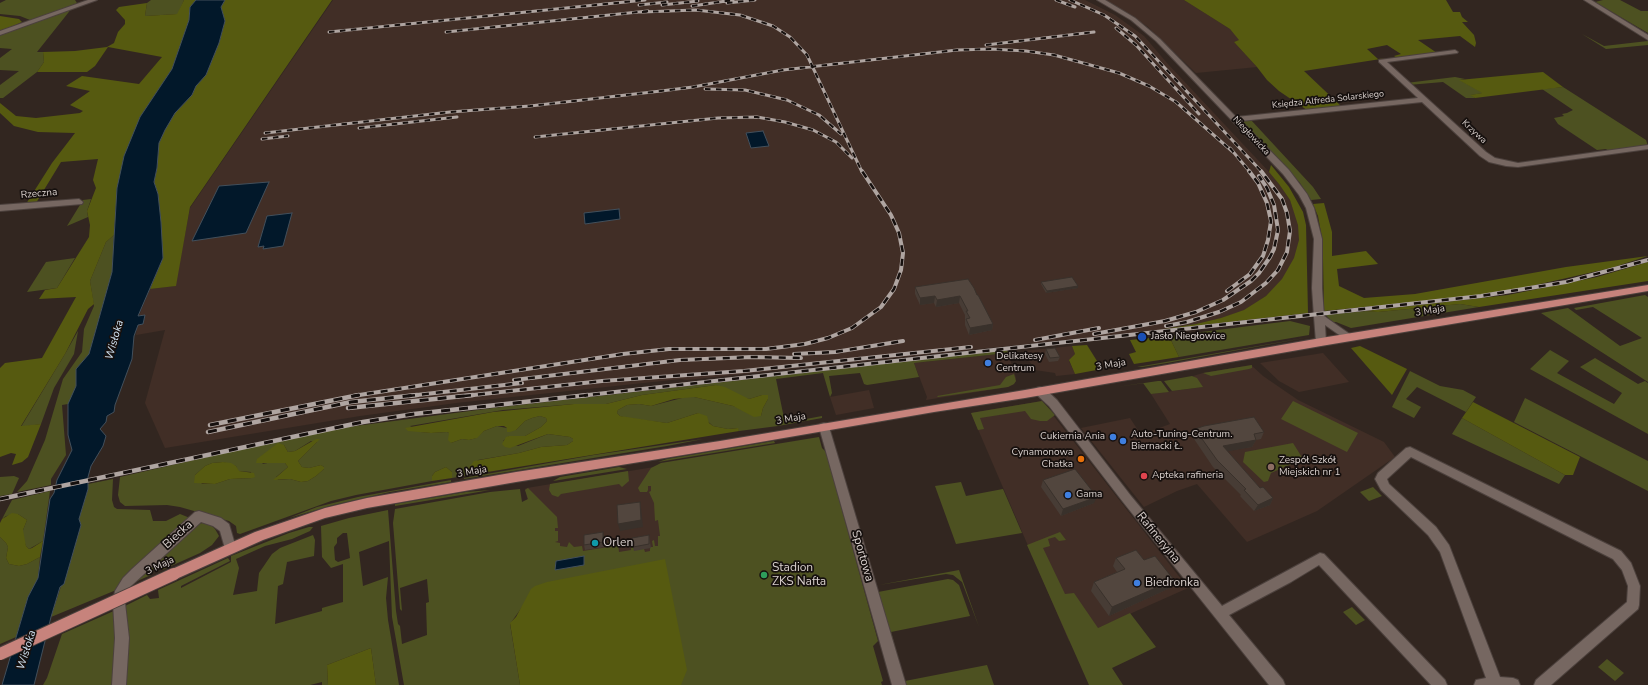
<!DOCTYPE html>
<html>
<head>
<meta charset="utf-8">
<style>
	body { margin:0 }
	canvas { display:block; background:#322620 }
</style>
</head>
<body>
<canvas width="1648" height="685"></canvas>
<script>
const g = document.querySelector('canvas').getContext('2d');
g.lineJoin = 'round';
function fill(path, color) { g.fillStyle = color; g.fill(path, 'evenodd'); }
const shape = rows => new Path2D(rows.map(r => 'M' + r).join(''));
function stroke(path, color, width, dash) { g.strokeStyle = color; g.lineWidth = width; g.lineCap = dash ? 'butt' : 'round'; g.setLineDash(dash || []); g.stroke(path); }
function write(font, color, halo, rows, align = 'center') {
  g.font = font + ' "Nunito Sans",sans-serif'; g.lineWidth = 3.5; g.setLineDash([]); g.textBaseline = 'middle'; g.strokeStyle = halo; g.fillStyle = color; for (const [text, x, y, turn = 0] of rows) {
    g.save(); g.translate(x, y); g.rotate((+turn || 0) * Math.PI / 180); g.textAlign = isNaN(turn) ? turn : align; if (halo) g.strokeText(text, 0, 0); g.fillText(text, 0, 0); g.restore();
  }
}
fill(shape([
	[333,0,1085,0,1115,15,1144,36,1167,63,1270,173,1280,185,1290,200,1299,225,1300,240,1295,258,1283,279,1266,296,1245,310,1222,318,1196,324,1158,330,885,359,687,380,681,379,456,403,360,416,165,448,145,403,165,330,136,335,139,316,150,289,175,286,190,208],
	[1104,0,1184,0,1230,29,1240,40,1234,42,1257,67,1196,73,1147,26],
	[1072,346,1075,354,1069,361,1075,374,1056,376,1055,373,1035,370,1023,351],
	[1008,353,1016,378,1014,384,1008,387,926,400,927,397,914,363],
	[1323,353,1349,382,1299,392,1279,381,1260,363],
	[1251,365,1263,376,1298,400,1384,442,1395,457,1317,511,1247,542,1197,484,1177,491,1144,507,1081,428,1130,418,1141,435,1170,424,1151,394,1202,387,1193,376,1203,373],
	[869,390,874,408,836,415,830,397],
	[1042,401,1188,588,1069,641,971,413],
	[654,467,665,559,547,582,525,489,527,488]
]), '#412e26');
fill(shape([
	[6,0,75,0,77,3,74,6,34,20,30,20,20,16,0,14,0,3],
	[151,0,184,0,178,14,145,16,147,3],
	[1603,0,1620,0,1641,11,1648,11,1648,33,1595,2],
	[72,8,37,52,43,52,44,62,37,72,3,98,0,98,0,85,19,71,0,70,0,58,12,49,0,48,0,34],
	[1582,34,1604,46,1648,41,1648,45,1606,49],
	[1455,77,1465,79,1460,80,1483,93,1471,95,1475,98,1466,98,1443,82,1408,85,1406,83],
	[1563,87,1646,140,1648,146,1609,151,1606,149,1597,150,1558,124,1554,118,1564,116,1562,114,1567,113,1573,110,1542,89],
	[1251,120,1313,187,1321,199,1311,200,1300,183,1281,162,1242,121],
	[91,199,87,211,88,217,67,226,83,200],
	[114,235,112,272,89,354,76,369,76,386,74,393,68,404,62,405,66,455,51,479,51,485,17,492,27,481,45,440,63,379,82,352,84,329,94,306,90,281,106,242],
	[75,258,57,288,27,292,46,262],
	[1645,295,1648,297,1648,382,1541,313,1568,308,1620,346,1642,338,1593,307,1576,310,1574,308],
	[1460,304,1479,307,1351,328,1336,322,1332,322,1326,315,1366,311,1378,312],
	[1290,321,1310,326,1309,335,1179,357,1169,336],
	[78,331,74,354,54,388,41,424,21,427,65,354],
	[1310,337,1167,363,1142,367,1137,367],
	[1007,350,1008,353,914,363,919,377,867,385,864,384,860,373,829,376,832,393,830,397,823,373,776,379,785,423,822,416,822,418,778,426,739,431,737,428,728,429,713,426,698,413,667,423,627,418,620,416,617,413,618,410,627,405,639,404,651,406,686,397,694,397,733,406,761,416,763,408,768,399,762,395,749,399,745,398,716,385,642,395,606,404,574,404,503,410,410,426,421,432,431,433,447,432,449,433,451,443,462,439,469,440,476,438,484,431,497,426,516,430,525,421,532,418,540,416,546,418,547,421,541,427,525,436,509,436,503,441,518,446,548,434,570,437,573,439,573,441,567,445,541,447,519,453,478,460,468,471,469,475,452,478,452,472,446,467,435,472,432,476,432,481,356,495,331,501,240,534,237,533,236,526,229,521,180,507,167,505,125,506,120,502,118,495,120,477,307,434,348,427,493,408],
	[311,441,317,442,298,461,302,467,309,468,321,465,324,467,324,469,316,476,308,481,301,482,290,479,278,480,276,477,288,467,285,463,273,462,262,464,284,445,288,452,295,451],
	[223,462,236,466,238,471,251,472,252,478,230,479,215,484,202,484,195,475,205,466,212,463],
	[1550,350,1569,361,1557,373,1614,404,1622,393,1580,367,1595,358,1638,384,1645,381,1648,383,1648,434,1530,369],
	[1252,365,1252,368,1249,369,1211,376,1203,373],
	[1410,371,1440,386,1463,390,1476,397,1466,412,1417,387,1406,399,1421,407,1414,418,1392,407],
	[1014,374,1016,381,1014,384,1008,387,938,397,937,396,1000,385,1006,377],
	[1192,376,1197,378,1203,387,1172,391,1164,381],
	[1158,381,1161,381,1169,392,1151,394,1143,383,1117,387],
	[1525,398,1648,461,1648,491,1514,422],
	[1042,401,1055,415,1047,421,1040,421,1031,419,1025,411,980,418,984,429,978,430,971,413],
	[1293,401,1358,433,1347,452,1281,419],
	[1462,418,1565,475,1559,484,1452,434],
	[819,437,822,448,826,452,878,641,873,646,883,681,881,682,882,685,681,685,522,607,510,624,520,685,404,685,392,617,389,541,359,552,363,586,388,577,386,598,388,620,399,685,376,685,371,648,327,665,328,685,322,685,322,682,310,685,122,685,123,607,147,595,150,599,159,598,158,590,228,558,230,561,181,586,181,588,231,562,231,556,289,533,309,527,313,527,310,531,292,539,265,546,236,559,239,568,233,595,257,591,259,573,272,554,280,548,313,535,315,540,314,556,287,562,283,584,278,586,275,624,322,611,322,608,343,602,343,564,331,568,322,557,321,526,349,518,388,510,396,611,398,624,400,626,402,644,427,635,426,603,429,602,427,579,400,588,402,611,400,609,393,523,395,509,490,492,520,489,522,502,528,499,525,490,528,488,557,517,558,528,555,528,555,531,558,531,558,541,555,542,560,543,560,546,567,547,569,542,574,547,582,546,583,551,608,547,608,542,613,541,618,544,619,552,631,550,631,544,633,542,644,549,645,552,650,551,650,547,653,547,652,541,654,540,655,546,658,546,658,536,660,536,658,520,655,521,654,503,649,492,651,491,651,486,648,486,648,490,647,492,640,492,638,488,651,468,661,463],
	[343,533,347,533,350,558,338,562,335,560,334,547,337,543,337,538],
	[703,439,667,446,464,479,464,478,594,455],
	[774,441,775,443,658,462,667,459],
	[1293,443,1303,459,1271,473,1268,481,1264,482,1243,462,1245,452],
	[619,467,627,469,553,481,560,477],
	[628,471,629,481,622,487,619,484,561,494,558,497,552,495,549,490,550,484],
	[14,476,19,478,12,494,0,496,0,477],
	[113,479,112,500,114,507,117,509,150,510,153,521,166,521,180,514,190,518,121,588,51,617,81,525,79,519,88,489,88,484],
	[451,480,451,482,390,492,333,505,289,518,317,507,358,497],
	[961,482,966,496,1003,489,1022,533,956,544,935,486],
	[1373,487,1382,496,1369,501,1360,492],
	[490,490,473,493,395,506,395,504,466,492],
	[50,491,43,541,29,549,26,546,23,537,23,530,27,520,18,514,6,516,2,519,12,500],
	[203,523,210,524,215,529,219,536,212,545,200,553,162,570,162,563,160,564,154,568,151,575,128,585,194,524],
	[1060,532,1066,540,1059,541,1055,537,1048,539,1050,546,1043,548,1065,594,1074,593,1098,628,1130,613,1156,647,1112,668,1123,685,1089,685,1027,545],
	[0,537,6,543,8,547,6,558,9,564,19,566,27,564,40,557,38,578,28,597,16,637,0,644],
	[959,570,979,627,962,582,953,575,946,574,879,585],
	[948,579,953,580,959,585,970,616,891,632,900,664,878,592],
	[1352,607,1365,620,1356,625,1343,612],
	[116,610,114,685,43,685,47,678,62,634],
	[1607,659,1624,673,1615,681,1598,667],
	[987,665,994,685,903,685,905,681]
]), '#4d5121');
fill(shape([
	[184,0,196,0,190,7,189,20,172,69,140,117,117,188,114,235,106,242,90,281,94,304,88,309,65,354,21,426,41,424,28,457,22,462,12,465,16,454,11,453,0,457,0,368,5,363,42,358,76,297,39,299,45,290,57,288,89,237,90,225,87,211,96,188,93,180,98,159,61,162,36,203,26,204,52,163,75,133,38,132,14,126,0,113,0,103,16,116,36,118,80,113,83,111,70,105,90,91,66,86,82,76,139,84,162,57,108,47,95,66,87,72,37,72,44,62,43,52,75,51,107,47,114,43,118,32,125,24,125,20,116,10,119,7,147,3,145,16,177,14],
	[225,0,332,0,190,207,176,286,150,289,163,258,158,194,154,182,157,168,159,143,165,130,175,113,192,95,196,86,206,75,219,43,225,21,221,7],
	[1184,0,1446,0,1453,12,1460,12,1462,17,1468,22,1462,22,1474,35,1476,43,1475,47,1460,36,1418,40,1437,53,1397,58,1394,56,1401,54,1387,45,1367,49,1378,59,1387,58,1304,71,1342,107,1307,110,1279,91,1267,80,1257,67,1234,42,1239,40,1230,29],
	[0,16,19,19,22,22,0,32],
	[1543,72,1563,87,1475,98,1470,95,1482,93,1459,80],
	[1271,165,1289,187,1303,212,1306,225,1308,313,1158,330,1196,324,1221,318,1244,310,1266,296,1282,279,1294,258,1299,240,1298,225,1290,200,1279,184,1269,172],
	[1324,203,1332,232,1332,256,1366,251,1378,264,1337,269,1339,286,1364,298,1415,294,1566,267,1648,256,1611,268,1518,289,1464,297,1324,311,1323,259,1322,238,1318,216,1313,204],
	[1648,262,1648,281,1479,307,1460,304,1378,312,1366,311,1508,295,1597,277],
	[1169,336,1179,357,1134,364,1129,354,1136,352,1130,340],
	[1087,345,1102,369,1075,374,1069,360,1075,354,1072,346],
	[1360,346,1407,369,1392,395,1351,348],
	[716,385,725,387,749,399,762,395,768,395,768,399,763,408,761,416,754,417,733,406,694,397,674,399,651,406,639,404,627,405,618,410,617,413,620,416,667,423,698,413,707,416,709,423,713,426,728,429,738,428,739,431,469,475,468,469,474,461,519,453,541,447,567,445,573,441,573,439,570,437,548,434,510,448,505,447,502,444,506,437,509,436,525,436,541,427,547,421,546,418,540,416,532,418,525,421,516,430,510,432,507,432,507,428,504,426,497,426,484,431,477,438,469,440,462,439,451,443,448,440,449,433,447,432,431,433,408,431,405,428,493,412,574,404,606,404,642,395],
	[1473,402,1580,457,1573,475,1565,475,1462,418],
	[316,439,320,439,298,461,302,467,309,468,321,465,324,467,324,469,316,476,308,481,301,482,290,479,273,480,288,467,285,463,256,463,257,459,278,443,284,445,288,452,295,451],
	[223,462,231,463,236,466,239,471,254,473,255,477,252,478,230,479,215,484,194,483,195,475,205,466,212,463],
	[446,467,452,472,452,478,432,481,432,476,435,472],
	[12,513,18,514,27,520,23,530,26,546,29,549,32,548,43,541,40,557,27,564,19,566,9,564,6,558,8,547,6,543,0,537,0,523,2,519],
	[665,559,687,670,681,685,520,685,510,623,516,617,531,589,535,586,547,582],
	[371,648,376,685,328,685,327,665]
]), '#565a10');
const water = shape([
	[196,0,225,0,221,7,225,21,219,43,206,75,196,86,192,95,175,113,165,130,159,143,157,168,154,182,158,194,161,222,163,258,138,316,145,315,143,324,138,325,134,336,132,359,115,405,114,412,107,416,106,422,100,429,106,436,103,446,91,466,88,477,88,489,79,519,81,525,64,584,60,587,51,617,34,685,2,685,28,597,38,578,50,499,54,493,57,480,72,450,68,435,68,404,76,386,76,369,89,354,112,272,117,188,124,156,140,117,172,69,189,20,190,7,196,0],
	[763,131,769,146,751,148,746,133,763,131],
	[269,182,246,233,192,241,219,186,269,182],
	[619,209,620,219,585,224,584,213,619,209],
	[292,213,283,246,263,249,264,246,258,247,267,216,292,213],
	[584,556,584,565,555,570,556,561,584,556]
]);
fill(water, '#02182a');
stroke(water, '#424f5b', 1);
const minor = shape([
	[88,0,97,0,0,35,0,31,88,0],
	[1097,0,1105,0,1135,18,1160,39,1236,117,1418,98,1379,62,1379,60,1455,50,1458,52,1457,53,1387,62,1486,152,1495,158,1518,163,1648,145,1648,149,1518,167,1506,166,1489,162,1480,156,1422,102,1241,121,1289,170,1307,194,1314,208,1322,239,1322,288,1324,316,1354,337,1353,339,1345,339,1325,325,1326,342,1321,346,1316,342,1314,317,1312,288,1314,239,1306,208,1299,195,1283,174,1156,41,1131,20,1097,0],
	[1584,0,1591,0,1648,35,1648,40,1584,0],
	[79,199,83,202,82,204,0,211,0,205,79,199],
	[1040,387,1044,388,1057,400,1131,496,1222,606,1320,553,1324,554,1445,680,1447,685,1431,685,1319,565,1291,582,1229,615,1283,680,1285,685,1269,685,1123,502,1049,406,1036,394,1035,391,1036,388,1040,387],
	[824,423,828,424,829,427,906,685,892,685,819,427,820,424,824,423],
	[1410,447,1621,551,1631,563,1640,586,1639,605,1638,609,1551,685,1534,685,1536,680,1627,602,1628,586,1622,570,1613,559,1411,457,1387,479,1389,484,1436,527,1449,545,1500,677,1513,678,1518,680,1520,685,1474,685,1476,680,1486,678,1440,552,1428,535,1381,490,1375,479,1378,473,1406,448,1410,447],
	[199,511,221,518,229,524,236,548,234,552,230,553,226,552,220,531,213,526,201,522,131,586,126,596,125,603,129,638,126,685,112,685,115,638,113,603,115,591,123,578,132,569,195,512,199,511]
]);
const major = shape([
	[1648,285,1648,291,1321,346,1025,398,934,412,720,449,516,482,367,508,325,518,263,540,174,580,170,578,168,574,170,570,255,532,325,508,367,498,516,472,720,441,1025,390,1321,338,1648,285]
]);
stroke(minor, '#4c413d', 2);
stroke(major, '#4c413d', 2);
fill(minor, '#766761');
fill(major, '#c7837c');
const railFar2 = shape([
	[1056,0,1075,7],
	[1070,0,1104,15,1135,36,1262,172],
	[727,3,755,0],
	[639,5,667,2],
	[662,5,698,1],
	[692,6,733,0],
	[642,12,696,10,740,15,773,26,790,37,807,55,862,172],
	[1116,28,1136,45,1199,114],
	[329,32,645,0],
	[446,32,648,11],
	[986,45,1094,32],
	[705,89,745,90,787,100,819,115,841,134],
	[359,128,457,117],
	[265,133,450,112,530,106,661,91,693,87,783,70,957,50,991,49,1026,51,1054,55,1119,73,1149,86,1176,102,1233,152],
	[535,137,718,118,757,117,785,122,813,130,836,142,852,158],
	[262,139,288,136],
	[1230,148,1250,172]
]);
const railFar1 = shape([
	[1227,291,1250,274,1263,256,1268,240,1271,221,1267,203,1258,183,1249,171],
	[1166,326,1187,322,1219,312,1241,302,1266,283,1278,270,1287,252,1290,231,1287,213,1282,199,1261,171],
	[1094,334,1165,321,1196,312,1223,300,1251,281,1259,273,1270,257,1274,249,1278,230,1274,205,1267,188,1259,176],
	[1035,340,1099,328],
	[794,354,835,352,903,341],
	[514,380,680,360,752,357,801,358],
	[353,396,623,354,669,349,766,349,805,344,828,338,852,328,881,307,894,289,901,270,903,253,899,233,891,215,862,171],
	[408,396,522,383],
	[464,396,602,381,744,371,971,347],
	[579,396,1481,296,1566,282,1648,260]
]);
const rail = shape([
	[348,408,473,395],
	[210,425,359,395],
	[208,432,351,402,417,395],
	[0,499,363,422,414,414,588,395]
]);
stroke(railFar2, '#afa5a1', 3);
stroke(railFar1, '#afa5a1', 4);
stroke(rail, '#afa5a1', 4.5);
stroke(railFar2, '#16100e', 2, [5.5]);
stroke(railFar1, '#16100e', 2.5, [7]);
stroke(rail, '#16100e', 3, [9]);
const majorBridge = shape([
	[0,654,174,574]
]);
stroke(majorBridge, '#4c413d', 14, []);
stroke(majorBridge, '#c7837c', 12);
fill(shape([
	[1041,282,1078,288,1046,293,1041,284],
	[915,287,977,295,993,324,992,330,969,335,965,325,965,315,959,303,936,307,934,303,920,305,915,294],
	[1046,349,1060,357,1058,361,1049,362,1045,354],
	[1195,429,1264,432,1261,439,1256,440,1252,447,1227,451,1260,488,1273,498,1270,505,1254,511,1240,496,1241,495,1213,467,1192,436],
	[1043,480,1094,503,1061,516,1041,487],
	[649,535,651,548,634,551,633,547],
	[604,536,604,547,585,550,584,545],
	[1116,558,1144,560,1170,588,1109,616,1091,591,1094,582,1117,572,1113,566]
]), '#473c35');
fill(shape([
	[1078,286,1078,288,1046,293,1047,291],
	[935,296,934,303,920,305,920,298],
	[960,296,959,303,936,307,937,300],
	[993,324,992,330,969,335,970,328],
	[1256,440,1252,447,1219,453,1223,446],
	[1097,497,1094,503,1061,516,1063,509],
	[1273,498,1270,505,1254,511,1258,505],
	[640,502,641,508,643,527,620,531,618,524],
	[603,532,604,536,604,547,603,542],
	[1174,580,1170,588,1109,616,1112,607]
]), '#39312b');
const building = shape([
	[1072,277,1078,286,1047,291,1041,282,1072,277],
	[968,279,974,288,977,295,978,295,993,324,970,328,966,319,970,318,966,311,968,311,960,296,937,300,935,296,920,298,915,287,968,279],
	[1055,348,1060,357,1050,358,1046,349,1055,348],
	[1254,417,1264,432,1254,434,1256,440,1223,446,1260,488,1263,487,1273,498,1258,505,1244,490,1246,489,1217,460,1195,429,1204,426,1254,417],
	[1075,469,1097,497,1063,509,1043,480,1075,469],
	[640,502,641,520,618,524,617,505,640,502],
	[603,532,603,542,584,545,584,535,603,532],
	[649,535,649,544,633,547,632,538,649,535],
	[1136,550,1144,560,1155,556,1174,580,1112,607,1094,582,1125,569,1116,558,1136,550]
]);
fill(building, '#52463e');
stroke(building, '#39312b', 1);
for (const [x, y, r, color] of [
	[1142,337,5,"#1a4fb4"],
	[988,363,4,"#3f7fe0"],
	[1113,437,4,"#3f7fe0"],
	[1123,441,4,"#3f7fe0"],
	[1081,459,4,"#e8710a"],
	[1271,467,4,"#8d6e63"],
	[1144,476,4,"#e0444e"],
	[1068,495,4,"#3f7fe0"],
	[595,543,4,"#0f9aa8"],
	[764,575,4,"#2e9e5b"],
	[1137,583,4,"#3f7fe0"]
]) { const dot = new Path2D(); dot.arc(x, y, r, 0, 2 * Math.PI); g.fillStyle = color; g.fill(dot); stroke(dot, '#16100e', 1.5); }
write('9px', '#d9d0cd', '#16100e', [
	["Księdza Alfreda Solarskiego",1328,100,-6],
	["Krzywa",1474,132,43],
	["Niegłowicka",1251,136,47]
]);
write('10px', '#d9d0cd', '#16100e', [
	["Rzeczna",39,194,-5],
	["3 Maja",1430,311,-9],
	["3 Maja",1111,365,-10],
	["3 Maja",791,419,-10],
	["3 Maja",472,472,-10],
	["3 Maja",160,566,-25]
]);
write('10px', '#d9d0cd', '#16100e', [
	["Jasło Niegłowice",1151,337],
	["Delikatesy",996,357],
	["Centrum",996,369],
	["Auto-Tuning-Centrum.",1131,435],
	["Biernacki Ł.",1131,447],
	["Cukiernia Ania",1105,437,"right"],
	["Cynamonowa",1073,453,"right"],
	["Chatka",1073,465,"right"],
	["Zespół Szkół",1279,461],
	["Miejskich nr 1",1279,473],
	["Apteka rafineria",1152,476],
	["Gama",1076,495]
], 'left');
write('italic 11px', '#d5e7f7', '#16100e', [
	["Wisłoka",115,340,-74],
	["Wisłoka",27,650,-73]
]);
write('12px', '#d9d0cd', '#16100e', [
	["Biecka",178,535,-42],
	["Rafineryjna",1158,538,51],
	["Sportowa",862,556,74]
]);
write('12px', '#d9d0cd', '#16100e', [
	["Orlen",603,543],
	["Stadion",772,568],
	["ZKS Nafta",772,582],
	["Biedronka",1145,583]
], 'left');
</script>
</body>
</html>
